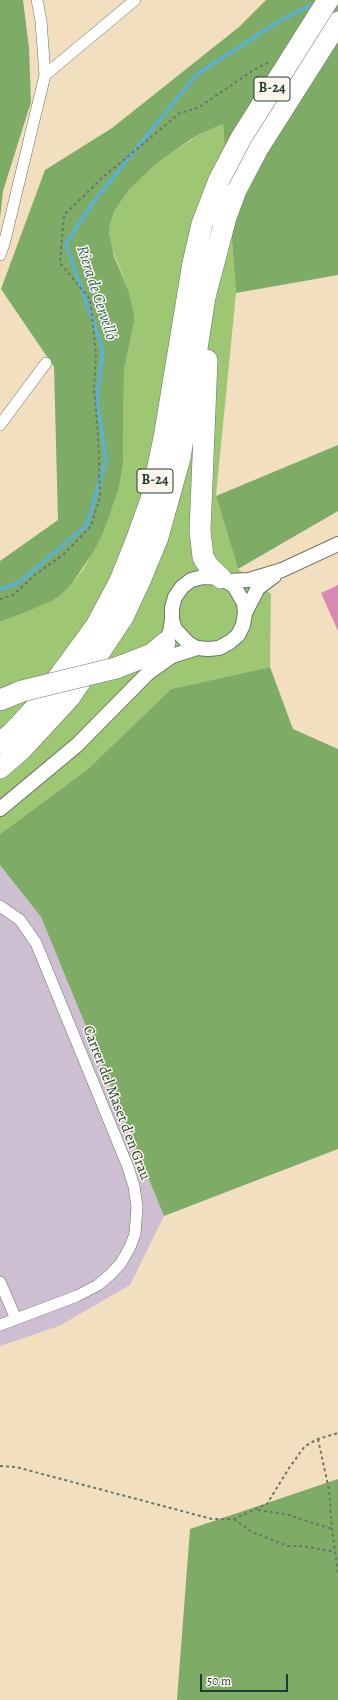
<!DOCTYPE html>
<html>
<head>
<meta charset="utf-8">
<style>
	body { margin:0 }
	#map { position:relative; width:338px; height:1700px; overflow:hidden; background:#f2dfc0; font-family:Alegreya,serif }
	canvas { display:block }
	.scale { position:absolute; left:200px; top:1674px; width:88px; height:18px; box-sizing:border-box; border:2px solid #1f3d34; border-top:0; padding-left:5px; font-size:12px; line-height:14px; white-space:nowrap; color:#1f3d34; -webkit-text-stroke:3px #fbf7ec; paint-order:stroke }
</style>
</head>
<body>
<div id="map">
<canvas width="338" height="1700"></canvas>
<div class="scale">50 m</div>
</div>
<script>
const g = document.querySelector('canvas').getContext('2d');
g.lineJoin = 'round';
function fill(path, color) { g.fillStyle = color; g.fill(path, 'evenodd'); }
const shape = rows => new Path2D(rows.map(r => 'M' + r).join(''));
function stroke(path, color, width, dash) { g.strokeStyle = color; g.lineWidth = width; g.lineCap = dash ? 'butt' : 'round'; g.setLineDash(dash || []); g.stroke(path); }
function write(font, color, halo, rows, align = 'center') {
  g.font = font + ' Alegreya,serif'; g.lineWidth = 3; g.setLineDash([]); g.textBaseline = 'middle'; g.strokeStyle = halo; g.fillStyle = color; for (const [text, x, y, turn = 0] of rows) {
    g.save(); g.translate(x, y); g.rotate((+turn || 0) * Math.PI / 180); g.textAlign = isNaN(turn) ? turn : align; if (halo) g.strokeText(text, 0, 0); g.fillText(text, 0, 0); g.restore();
  }
}
fill(shape([
	[0,865,41,917,164,1216,130,1285,59,1326,0,1346]
]), '#cdbed2');
fill(shape([
	[223,124,236,293,216,496,238,569,271,594,270,667,171,689,88,769,0,834,0,622,29,611,52,601,61,595,71,585,84,568,104,531,119,488,123,465,124,370,134,323,134,314,129,292,111,246,109,234,110,224,115,210,129,190,156,164,200,134]
]), '#9ec774');
fill(shape([
	[0,0,23,0,29,48,31,102,3,191,0,219],
	[266,0,338,0,338,275,236,293,223,124,200,134,190,140,156,164,129,190,115,210,110,224,109,234,114,256,129,292,134,314,134,323,124,370,123,465,119,488,104,531,94,551,71,585,61,595,52,601,29,611,0,622,0,561,58,520,54,367,1,289,45,170,112,128,239,27],
	[338,445,338,511,238,569,216,496],
	[270,667,293,729,338,749,338,1149,164,1216,41,917,0,865,0,834,88,769,171,689],
	[338,1479,338,1700,177,1700,190,1529]
]), '#7eac66');
stroke(shape([
	[0,589,18,583,87,525,106,460,97,400,103,349,66,244,93,202,197,74,281,20,316,3]
]), '#5bb0d7', 3.5);
fill(shape([
	[338,585,338,631,321,593]
]), '#d889b3');
const minor = shape([
	[45,75,135,0],
	[0,255,4,244,45,75,41,21,37,0],
	[0,425,46,363],
	[0,906,20,920,36,943,128,1167,134,1186,137,1207,135,1234,130,1247,121,1263,111,1274,98,1285,77,1296,0,1325],
	[0,1282,16,1319]
]);
const tertiary = shape([
	[227,581,249,580,282,570,338,544],
	[245,613,258,588,274,576],
	[148,673,157,660,170,632,172,620,172,608,175,597,182,587,191,580,203,577,221,578,234,586,244,603,245,613,243,625,238,635,230,642,219,648,208,649,197,648,188,643,175,629,172,620],
	[0,809,77,745,148,673,172,656,197,648]
]);
const motorway = shape([
	[207,360,200,531,203,557,209,567,221,578],
	[116,668,152,654,165,643],
	[0,700,22,691],
	[0,743,13,732,39,704,96,626,120,581,136,541,151,499,164,438,193,263,202,224,219,180],
	[0,768,22,749,70,697,123,617,142,576,158,537,180,458,205,297,226,217,236,190,257,150,338,22]
]);
stroke(minor, '#697665', 12);
stroke(tertiary, '#697665', 16);
stroke(motorway, '#697665', 22);
stroke(shape([
	[0,599,13,595,36,574,64,554,91,526,100,497,98,434,94,387,96,354,90,299,60,263,64,215,102,178,180,113,198,108,252,71,269,62],
	[318,1439,329,1490,332,1529,338,1573],
	[0,1466,16,1467,212,1519,234,1519,267,1504,289,1468,305,1446,318,1439,338,1433],
	[258,1510,285,1514,332,1529],
	[234,1519,252,1532,288,1546,303,1546,335,1552]
]), '#697665', 2, [3, 3]);
stroke(minor, '#fff', 11);
stroke(tertiary, '#fff', 14);
stroke(motorway, '#fff', 21);
const motorwayBridge = shape([
	[219,180,241,138,328,0],
	[22,691,116,668]
]);
stroke(motorwayBridge, '#697665', 22, []);
stroke(motorwayBridge, '#fff', 21);
for (const [x, y, w] of [
	[272,89,36],
	[155,481,36]
]) { const box = new Path2D(); box.roundRect(x - w / 2, y - 12, w, 24, 3); g.fillStyle = '#fbf7ec'; g.fill(box); stroke(box, '#1f3d34', 1); }
write('bold 14px', '#1f3d34', null, [
	["B-24",272,89],
	["B-24",155,481]
]);
write('15px', '#1f3d34', '#fbf7ec', [
	["Carrer del Maset d'en Grau",116,1103,69]
]);
write('italic 16px', '#316065', '#fbf7ec', [
	["Riera de Cervelló",96,293,72]
]);
</script>
</body>
</html>
